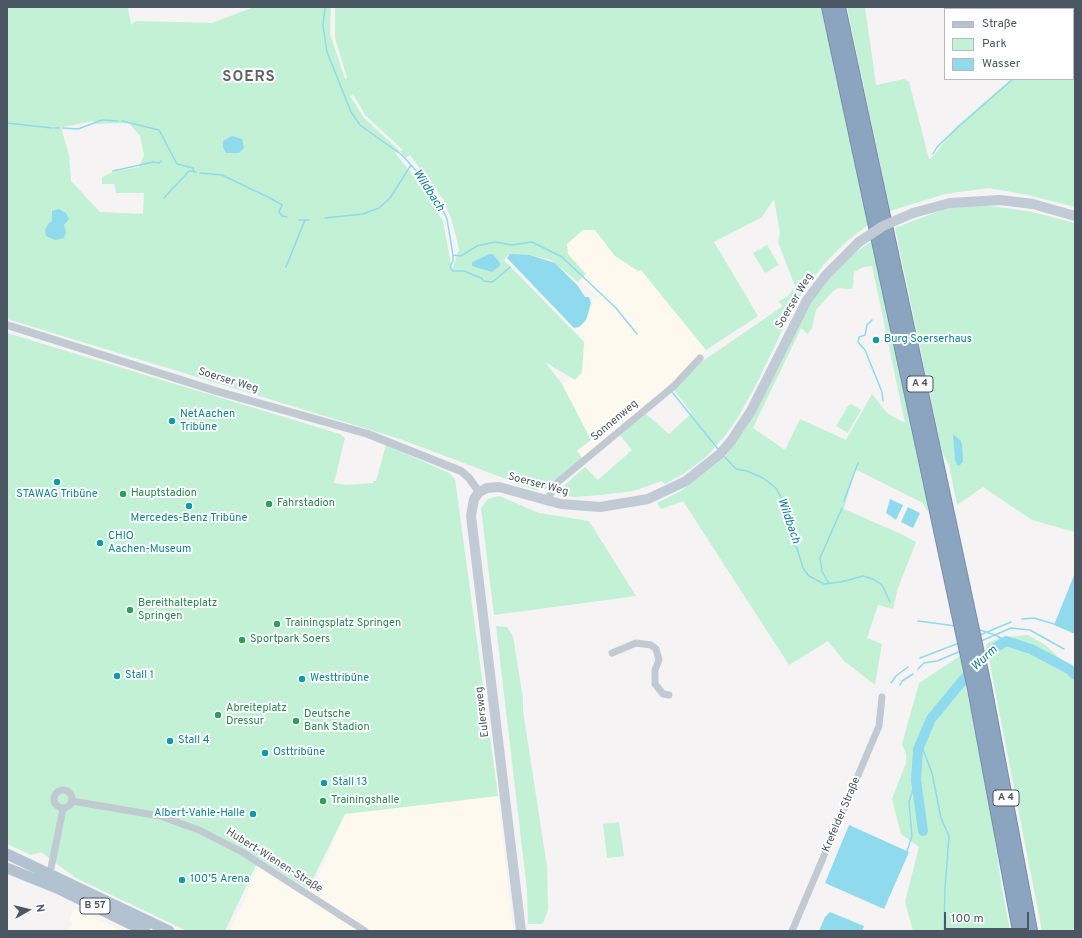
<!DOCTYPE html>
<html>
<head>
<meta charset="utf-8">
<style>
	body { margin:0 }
	#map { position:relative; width:1082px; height:938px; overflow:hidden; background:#f5f3f3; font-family:Overpass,sans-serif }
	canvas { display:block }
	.frame { position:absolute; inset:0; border:8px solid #4a5661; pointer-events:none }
	.legend { position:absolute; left:944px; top:8px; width:130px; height:72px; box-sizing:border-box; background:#fff; border:1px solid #b7bbc0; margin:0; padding:5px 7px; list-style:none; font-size:12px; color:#4a5661 }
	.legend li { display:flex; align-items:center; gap:8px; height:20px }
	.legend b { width:20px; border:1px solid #b7bbc0 }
	.north { position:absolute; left:8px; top:890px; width:40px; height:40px; -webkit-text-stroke:3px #fff; paint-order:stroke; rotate:82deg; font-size:11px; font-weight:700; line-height:16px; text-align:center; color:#4a5661 }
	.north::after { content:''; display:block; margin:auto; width:14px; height:18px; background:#4a5661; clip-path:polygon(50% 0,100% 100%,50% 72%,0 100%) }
	.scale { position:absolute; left:944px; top:912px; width:85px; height:18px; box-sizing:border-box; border:2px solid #4a5661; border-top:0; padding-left:5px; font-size:12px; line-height:14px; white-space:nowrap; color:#4a5661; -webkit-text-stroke:3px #fff; paint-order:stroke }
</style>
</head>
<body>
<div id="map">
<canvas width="1082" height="938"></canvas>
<div class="frame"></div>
<ul class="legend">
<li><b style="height:5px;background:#b3c2d1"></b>Straße</li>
<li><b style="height:11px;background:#c3f1d5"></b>Park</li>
<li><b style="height:11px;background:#90daee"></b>Wasser</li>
</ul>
<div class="north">N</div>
<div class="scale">100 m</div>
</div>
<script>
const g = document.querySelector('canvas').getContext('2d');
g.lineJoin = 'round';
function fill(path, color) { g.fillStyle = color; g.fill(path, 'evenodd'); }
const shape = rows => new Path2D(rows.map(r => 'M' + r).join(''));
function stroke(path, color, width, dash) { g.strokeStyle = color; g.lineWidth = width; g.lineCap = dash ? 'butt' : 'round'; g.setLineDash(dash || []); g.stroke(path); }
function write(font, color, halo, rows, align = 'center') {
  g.font = font + ' Overpass,sans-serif'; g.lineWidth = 4; g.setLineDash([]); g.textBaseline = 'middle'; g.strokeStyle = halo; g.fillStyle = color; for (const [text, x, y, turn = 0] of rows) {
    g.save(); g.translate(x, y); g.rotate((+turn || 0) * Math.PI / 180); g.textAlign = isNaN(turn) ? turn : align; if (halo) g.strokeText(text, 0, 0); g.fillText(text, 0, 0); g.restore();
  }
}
fill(shape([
	[583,230,595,230,615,256,641,270,706,350,642,410,582,458,577,451,591,440,562,384,571,379,570,377,582,372,585,340,574,329,579,328,588,319,593,301,591,298,600,297,559,261,568,254,567,244],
	[498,796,513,931,230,931,258,867,309,898,345,814],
	[74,908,123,931,68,931,73,922,69,920]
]), '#fdf9ef');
fill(shape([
	[7,7,128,8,131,25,136,21,212,23,254,7,331,7,330,34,345,79,347,78,335,38,335,7,821,7,868,225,847,241,825,263,804,290,791,312,756,385,737,419,724,437,707,456,685,473,665,484,662,481,633,491,600,495,575,497,559,495,560,489,585,467,598,480,632,450,620,435,646,414,669,434,692,413,673,389,700,363,783,306,778,302,788,296,795,286,778,242,780,233,774,199,762,217,714,242,758,316,706,350,641,270,638,271,615,256,595,230,583,230,567,244,568,254,586,274,578,282,551,260,530,255,508,255,504,260,584,342,582,372,575,380,545,362,562,384,591,440,577,451,582,458,548,488,535,490,400,439,7,319],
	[353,94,366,116,403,150,400,151,364,118,350,96],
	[93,121,95,124,129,123,140,136,144,155,139,167,113,172,102,177,102,184,114,184,116,193,144,193,143,214,100,212,71,181,69,155,62,131,63,127],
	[400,151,406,158,410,155,443,199,452,221,459,249,452,270,443,221,417,180,395,153],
	[847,7,865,7,876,85,904,79,909,82,929,159,934,155,956,127,1011,79,1073,79,1073,9,1023,9,1022,7,1075,7,1075,207,1028,195,989,188,945,194,890,211],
	[982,205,1028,211,1075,223,1075,532,1032,520,983,487,957,505,949,465,942,452,895,228,942,210,960,206],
	[872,241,929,510,927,511,923,503,855,469,844,509,901,534,916,542,898,588,893,609,878,605,867,638,882,644,875,685,844,661,828,641,789,665,683,501,661,509,657,503,681,491,725,457,747,426,809,306,818,291,836,271,856,252],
	[872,266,905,423,887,413,872,394,846,440,800,419,785,450,753,428,801,328,808,334,812,328,816,310,833,291,838,288,851,289,853,287,854,272,864,267],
	[767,245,779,265,765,273,753,253],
	[7,333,340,434,345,438,334,483,346,485,373,483,373,481,376,481,386,445,449,473,455,479,498,796,345,814,308,889,259,859,225,931,187,931,76,878,41,852,31,855,7,844],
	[851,404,861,410,848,433,836,426,848,406],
	[499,496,539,513,589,521,636,596,494,615,481,508,488,499],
	[496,626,507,627,513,636,523,699,523,711,547,867,548,909,543,924,528,924,527,890],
	[1028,635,1044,644,1075,672,1075,931,1042,931,986,644,999,638],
	[960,656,989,799,1002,889,1010,931,913,931,905,902,919,847,901,834,892,799,906,763,906,754,902,744,919,683],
	[619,822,624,856,607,858,603,824]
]), '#c3f1d5');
fill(shape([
	[232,136,242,139,244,148,239,153,226,153,223,147,223,141],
	[59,209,66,213,69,219,64,225,66,232,64,238,55,240,46,236,45,230,48,224,52,221,52,211],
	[490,254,493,254,500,263,500,266,492,272,472,266,472,262],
	[510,254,530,255,555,263,578,286,585,297,589,297,591,303,586,320,579,327,574,328,507,258],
	[953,434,961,441,962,445,963,462,959,466,957,465,955,460],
	[890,499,903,505,896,520,886,513],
	[908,507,920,513,913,528,901,522],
	[1075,573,1075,634,1054,625],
	[849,825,909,852,884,909,825,883],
	[830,912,864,926,862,931,819,931,825,917]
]), '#90daee');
stroke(shape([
	[325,7,323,26,327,52,351,112,360,125,402,155,420,175,443,210,447,219,453,255,461,256,477,246,495,242,512,245,532,242,562,257,616,308,637,334],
	[1043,9,1043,7],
	[122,121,159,130,177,164,193,168,194,172,196,172],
	[7,123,52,128],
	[54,128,59,128],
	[63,128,78,129,102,120,118,121],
	[933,154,937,147,957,128,1013,79],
	[113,171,153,162,159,163,161,161],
	[200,173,222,175,272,199,282,205,279,212,282,216,287,217],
	[164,198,189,171,193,171],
	[325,218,363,214,379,208,390,198,411,165],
	[299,220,309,220],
	[453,255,453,261,450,267,453,271,464,271,481,278,484,281,491,282,494,281,510,267],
	[286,267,305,220],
	[872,320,867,325,865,335,859,337,858,342,865,350,882,392,883,401],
	[672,392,718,449],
	[723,455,736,469,747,471,763,478,776,488,786,507,787,520,794,546,797,548,803,568,809,576,824,584,841,582,863,576,873,579,882,585,890,602],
	[844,501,858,463],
	[829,584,822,571,820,558,842,508],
	[1022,619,1034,618,1054,624],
	[918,621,956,626],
	[977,629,995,635,1006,641],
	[980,635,1011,622],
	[981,641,1011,628,1020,629,1030,630,1064,649],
	[920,658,959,643],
	[918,669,924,663,937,661,961,651],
	[891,683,896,676,908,667],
	[900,685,902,681,913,674],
	[920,742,932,773,941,818,949,836,945,888,944,928,946,931],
	[907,851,912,836,909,802,916,780]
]), '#90daee', 1.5);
stroke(shape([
	[923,831,916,780,918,749,931,719,963,680,995,648,1006,641,1031,649,1069,669,1075,675]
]), '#90daee', 10);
const motorway = shape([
	[828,7,974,689,1019,931],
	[839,7,985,686,1031,931]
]);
stroke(motorway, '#7690ad', 14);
stroke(shape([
	[548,502,550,495,558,482,674,386,700,358],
	[612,653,636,643,651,645,656,649,659,660,655,670,655,684,663,694,669,695],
	'54 799a9 9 0 1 1 18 0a9 9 0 1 1-18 0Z',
	[72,801,160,816,199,830,242,852,365,931],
	[49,878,63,809],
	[792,931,879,726,882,697]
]), '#c1cad2', 7);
stroke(shape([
	[7,325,216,391,368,434,461,471,469,478,479,492]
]), '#c1cad2', 8);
stroke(shape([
	[913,213,950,203,1000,200,1033,204,1075,216],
	[521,931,471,516,474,499,479,492,487,488,499,487,561,504,600,507,648,499,686,481,720,454,731,441,751,411,807,300,826,275,859,242]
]), '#c1cbd6', 10);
stroke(shape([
	[7,854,169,931],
	[7,868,59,889,145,931]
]), '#b3c2d1', 11);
stroke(motorway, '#8ba5c1', 12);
stroke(shape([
	[859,242,883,226,913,213]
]), '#c1cbd6', 10);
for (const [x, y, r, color] of [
	[876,340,4,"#0f9aa8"],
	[172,421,4,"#0f9aa8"],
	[57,482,4,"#0f9aa8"],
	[123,494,4,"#2e9e5b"],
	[269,504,4,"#2e9e5b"],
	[189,506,4,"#0f9aa8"],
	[100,543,4,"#0f9aa8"],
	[130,610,4,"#2e9e5b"],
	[277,624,4,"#2e9e5b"],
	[242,640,4,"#2e9e5b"],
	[117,676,4,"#0f9aa8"],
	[302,679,4,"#0f9aa8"],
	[218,715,4,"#2e9e5b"],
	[296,721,4,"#2e9e5b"],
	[170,741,4,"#0f9aa8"],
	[265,753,4,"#0f9aa8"],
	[324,783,4,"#0f9aa8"],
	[323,801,4,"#2e9e5b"],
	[253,814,4,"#0f9aa8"],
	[182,880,4,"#0f9aa8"]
]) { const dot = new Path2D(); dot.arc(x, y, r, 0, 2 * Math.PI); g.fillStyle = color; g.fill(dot); stroke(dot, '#fff', 1.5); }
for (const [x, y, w] of [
	[920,384,26],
	[1006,798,26],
	[95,906,30]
]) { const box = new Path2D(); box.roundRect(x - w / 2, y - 8, w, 16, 3); g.fillStyle = '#fff'; g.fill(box); stroke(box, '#4a5661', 1); }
write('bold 10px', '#4a5661', null, [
	["A 4",920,384],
	["A 4",1006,798],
	["B 57",95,906]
]);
write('11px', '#4a5661', '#fff', [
	["Soerser Weg",795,301,-59],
	["Soerser Weg",228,381,17],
	["Sonnenweg",615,421,-40],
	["Soerser Weg",538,485,15],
	["Eulersweg",483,712,-97],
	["Krefelder Straße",842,815,-67],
	["Hubert-Wienen-Straße",274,861,32]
]);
write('11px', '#0d838f', '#fff', [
	["Burg Soerserhaus",884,340],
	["NetAachen",180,415],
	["Tribüne",180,428],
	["STAWAG Tribüne",57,495,"center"],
	["Mercedes-Benz Tribüne",189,519,"center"],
	["CHIO",108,537],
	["Aachen-Museum",108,550],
	["Stall 1",125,676],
	["Westtribüne",310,679],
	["Stall 4",178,741],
	["Osttribüne",273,753],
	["Stall 13",332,783],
	["Albert-Vahle-Halle",245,814,"right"],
	["100’5 Arena",190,880]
], 'left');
write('11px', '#27864d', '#fff', [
	["Hauptstadion",131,494],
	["Fahrstadion",277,504],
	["Bereithalteplatz",138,604],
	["Springen",138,617],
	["Trainingsplatz Springen",285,624],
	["Sportpark Soers",250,640],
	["Abreiteplatz",226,709],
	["Dressur",226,722],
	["Deutsche",304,715],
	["Bank Stadion",304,728],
	["Trainingshalle",331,801]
], 'left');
write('italic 12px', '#0c7c9b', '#fff', [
	["Wildbach",428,191,57],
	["Wildbach",788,521,71],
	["Wurm",985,659,-43]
]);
g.letterSpacing = '1px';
write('bold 15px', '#5f6368', '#fff', [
	["SOERS",249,78]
]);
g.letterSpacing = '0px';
</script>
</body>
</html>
